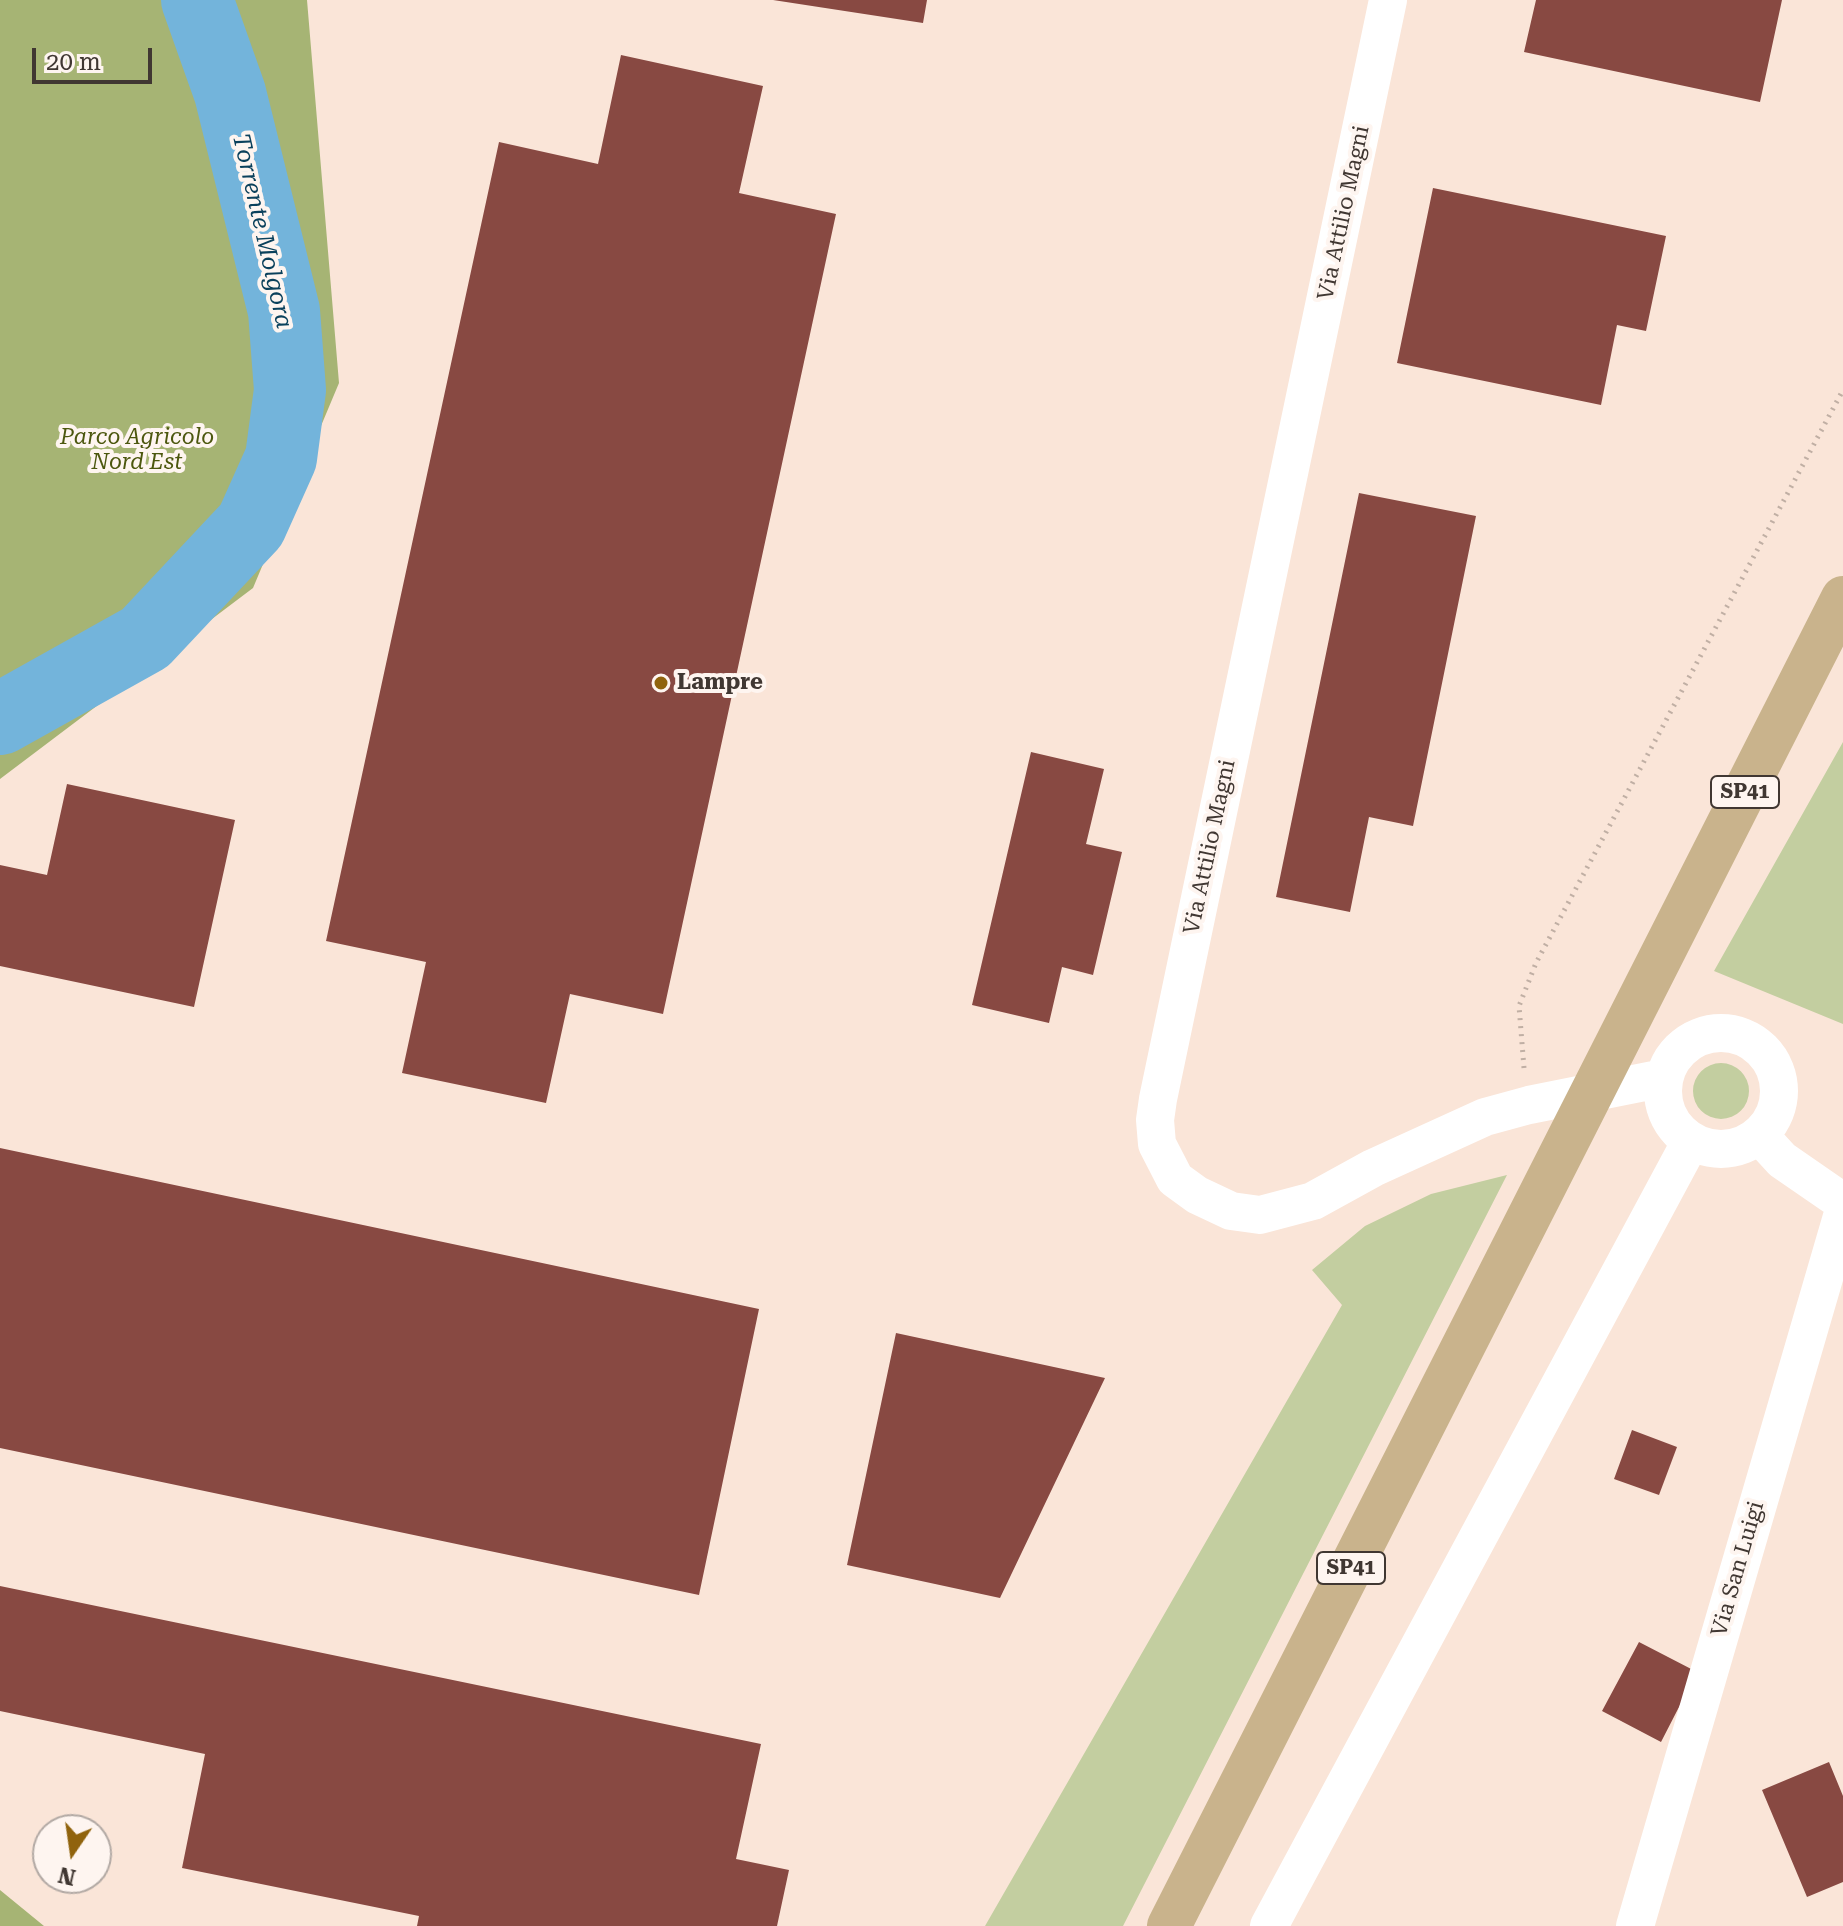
<!DOCTYPE html>
<html>
<head>
<meta charset="utf-8">
<style>
	body { margin:0 }
	#map { position:relative; width:1843px; height:1926px; overflow:hidden; background:#fae5d8; font-family:"Roboto Serif",serif }
	canvas { display:block }
	.north { position:absolute; left:32px; top:1814px; width:80px; height:80px; box-sizing:border-box; background:#fef5f0; border:2px solid #b2a9a4; border-radius:50%; rotate:193deg; font-size:22px; font-weight:700; line-height:32px; text-align:center; color:#403732 }
	.north::after { content:''; display:block; margin:auto; width:28px; height:36px; background:#90630d; clip-path:polygon(50% 0,100% 100%,50% 72%,0 100%) }
	.scale { position:absolute; left:32px; top:48px; width:120px; height:36px; box-sizing:border-box; border:4px solid #403732; border-top:0; padding-left:10px; font-size:24px; line-height:28px; white-space:nowrap; color:#403732; -webkit-text-stroke:6px #fef5f0; paint-order:stroke }
</style>
</head>
<body>
<div id="map">
<canvas width="1843" height="1926"></canvas>
<div class="north">N</div>
<div class="scale">20 m</div>
</div>
<script>
const g = document.querySelector('canvas').getContext('2d');
g.lineJoin = 'round';
function fill(path, color) { g.fillStyle = color; g.fill(path, 'evenodd'); }
const shape = rows => new Path2D(rows.map(r => 'M' + r).join(''));
function stroke(path, color, width, dash) { g.strokeStyle = color; g.lineWidth = width; g.lineCap = dash ? 'butt' : 'round'; g.setLineDash(dash || []); g.stroke(path); }
function write(font, color, halo, rows, align = 'center') {
  g.font = font + ' "Roboto Serif",serif'; g.lineWidth = 8; g.setLineDash([]); g.textBaseline = 'middle'; g.strokeStyle = halo; g.fillStyle = color; for (const [text, x, y, turn = 0] of rows) {
    g.save(); g.translate(x, y); g.rotate((+turn || 0) * Math.PI / 180); g.textAlign = isNaN(turn) ? turn : align; if (halo) g.strokeText(text, 0, 0); g.fillText(text, 0, 0); g.restore();
  }
}
fill(shape([
	[1843,742,1843,1024,1714,971],
	'1693 1091a28 28 0 1 1 56 0a28 28 0 1 1-56 0Z',
	[1507,1175,1123,1926,985,1926,1342,1305,1312,1270,1365,1226,1431,1194]
]), '#c3cea0');
fill(shape([
	[0,0,307,0,339,383,253,588,0,779],
	[0,1890,44,1926,0,1926]
]), '#a6b474');
stroke(shape([
	[0,719,145,638,251,525,281,458,290,390,284,311,230,93,197,0]
]), '#73b4db', 72);
fill(shape([
	[773,0,927,0,923,23],
	[1536,0,1782,0,1760,102,1524,52],
	[621,55,763,86,739,193,836,214,663,1014,570,994,546,1103,402,1073,426,962,326,941,499,142,598,164],
	[1433,188,1666,236,1646,331,1617,325,1601,405,1397,363],
	[1359,493,1476,516,1413,826,1369,817,1350,912,1276,897],
	[1031,752,1104,769,1086,844,1122,852,1093,975,1062,967,1049,1023,972,1005],
	[67,784,235,820,194,1007,0,966,0,865,47,875],
	[0,1148,759,1309,699,1595,0,1448],
	[896,1333,1105,1378,1000,1598,847,1565],
	[1632,1430,1677,1447,1659,1495,1614,1479],
	[0,1586,761,1744,736,1859,789,1870,777,1926,417,1926,419,1916,182,1868,205,1754,0,1711],
	[1639,1642,1697,1672,1661,1742,1602,1711],
	[1829,1762,1843,1796,1843,1882,1807,1897,1762,1790]
]), '#884942');
stroke(shape([
	[1524,1068,1519,1006,1536,963,1843,390]
]), '#c0afa4', 5, [2, 6]);
stroke(shape([
	[1388,0,1158,1099,1155,1120,1157,1144,1175,1179,1197,1195,1231,1211,1260,1215,1313,1201,1373,1168,1485,1117,1529,1105,1664,1078],
	'1663 1091a58 58 0 1 1 116 0a58 58 0 1 1-116 0Z',
	[1760,1136,1782,1160,1843,1202],
	[1269,1926,1691,1141],
	[1635,1926,1843,1213]
]), '#fff', 38);
stroke(shape([
	[1169,1926,1843,598]
]), '#c9b38c', 44);
for (const [x, y, r, color] of [
	[661,683,8,"#90630d"]
]) { const dot = new Path2D(); dot.arc(x, y, r, 0, 2 * Math.PI); g.fillStyle = color; g.fill(dot); stroke(dot, '#fef5f0', 3); }
for (const [x, y, w] of [
	[1745,792,68],
	[1351,1568,68]
]) { const box = new Path2D(); box.roundRect(x - w / 2, y - 16, w, 32, 6); g.fillStyle = '#fef5f0'; g.fill(box); stroke(box, '#403732', 2); }
write('bold 20px', '#403732', null, [
	["SP41",1745,792],
	["SP41",1351,1568]
]);
write('22px', '#403732', '#fef5f0', [
	["Via Attilio Magni",1344,213,-78],
	["Via Attilio Magni",1210,847,-78],
	["Via San Luigi",1738,1569,-74]
]);
write('italic 22px', '#4c570e', '#fef5f0', [
	["Parco Agricolo",137,438],
	["Nord Est",137,463]
]);
write('bold 22px', '#403732', '#fef5f0', [
	["Lampre",677,683]
], 'left');
write('italic 24px', '#0b415c', '#fef5f0', [
	["Torrente Molgora",262,231,77]
]);
</script>
</body>
</html>
